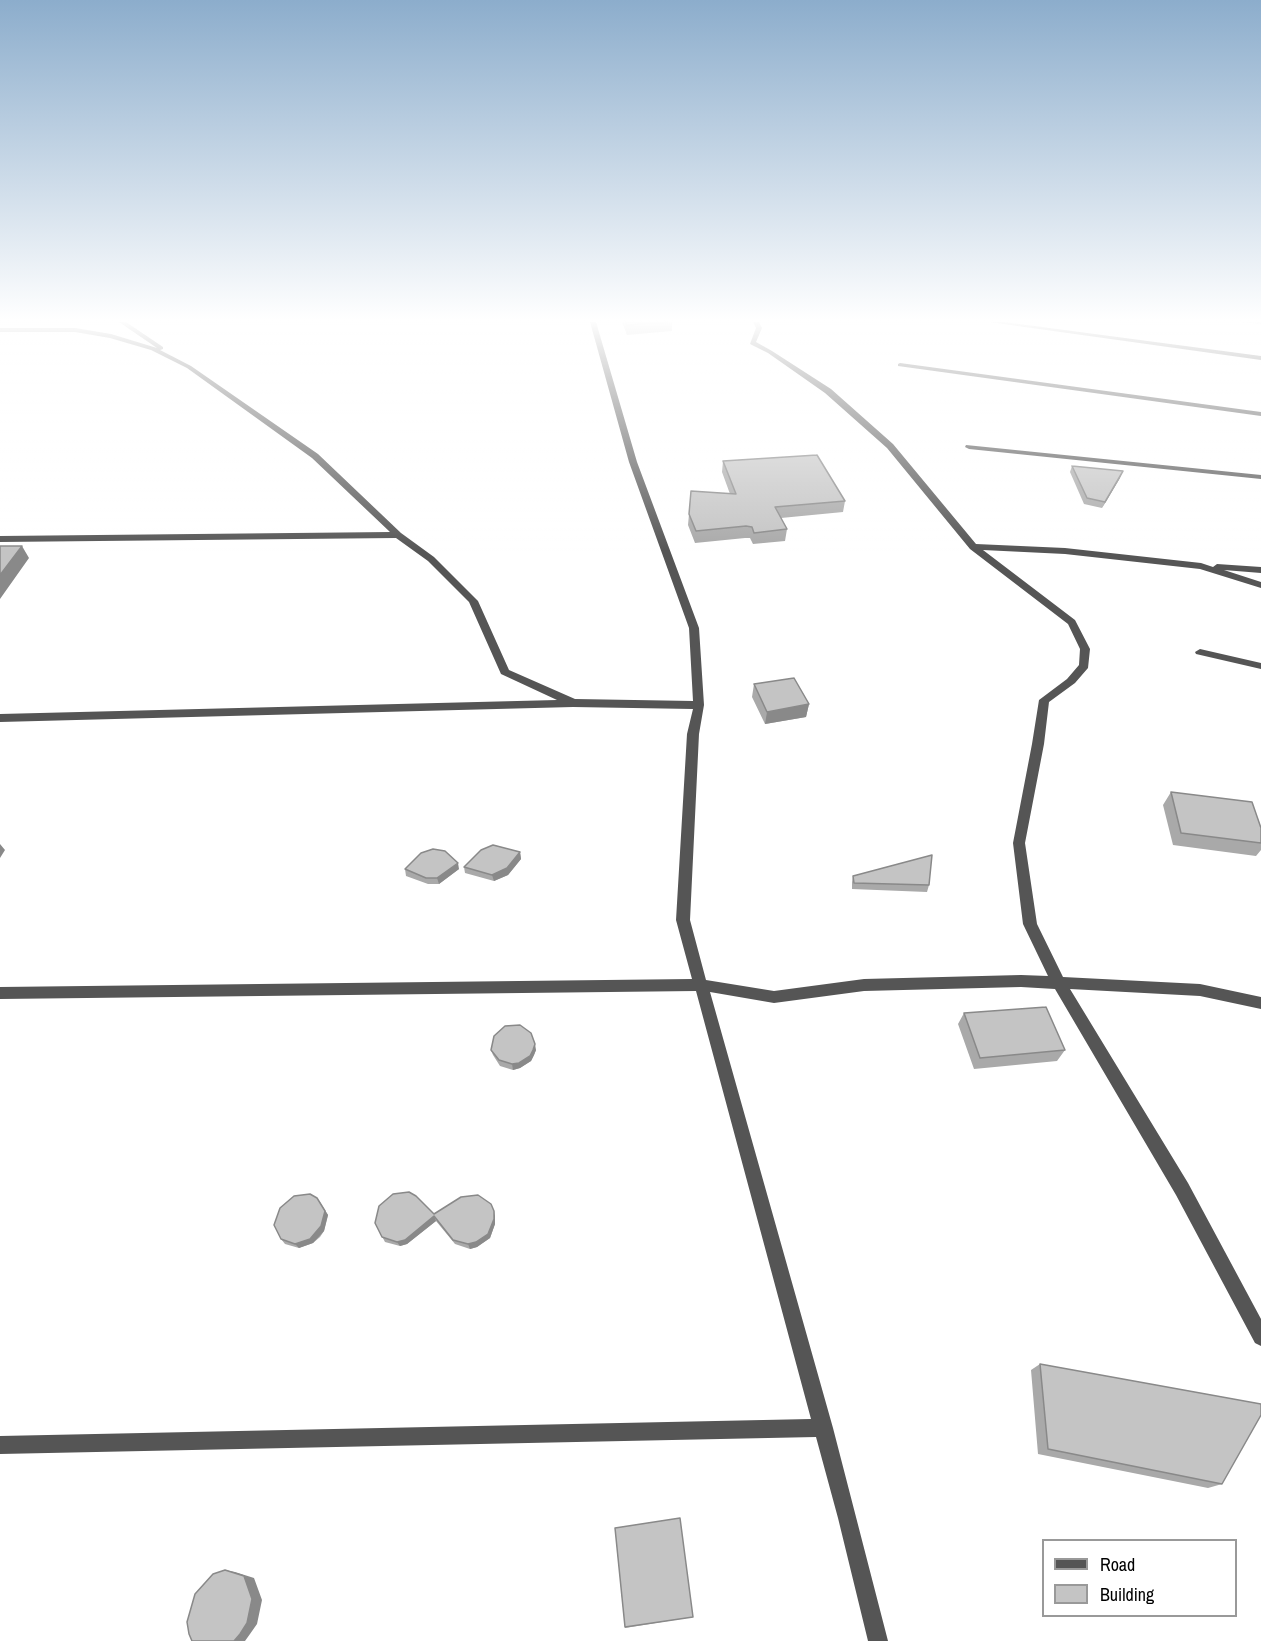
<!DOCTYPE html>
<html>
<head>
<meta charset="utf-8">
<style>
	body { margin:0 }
	#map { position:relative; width:1261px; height:1641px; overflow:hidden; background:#fff; font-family:"Archivo Narrow",sans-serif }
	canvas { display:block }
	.legend { position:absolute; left:1042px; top:1539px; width:195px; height:78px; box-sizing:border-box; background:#fff; border:2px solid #999; margin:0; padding:8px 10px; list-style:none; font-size:18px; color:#000 }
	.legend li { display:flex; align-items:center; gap:12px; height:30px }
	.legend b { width:30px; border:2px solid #999 }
</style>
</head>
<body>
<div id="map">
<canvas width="1261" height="1641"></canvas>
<ul class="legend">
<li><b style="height:8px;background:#555"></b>Road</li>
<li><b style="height:16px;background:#c4c4c4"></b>Building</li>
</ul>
</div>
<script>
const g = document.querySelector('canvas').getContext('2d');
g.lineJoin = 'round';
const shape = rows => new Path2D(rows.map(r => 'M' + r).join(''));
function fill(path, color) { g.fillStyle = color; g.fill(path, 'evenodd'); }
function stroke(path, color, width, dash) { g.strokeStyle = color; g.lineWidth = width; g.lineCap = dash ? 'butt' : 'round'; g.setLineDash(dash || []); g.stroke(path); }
fill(shape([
	[119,322,126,322,163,347,163,349,160,350,191,366,318,454,401,533,434,557,478,601,509,670,575,699,693,701,689,628,629,462,590,322,596,322,637,462,699,628,704,705,699,734,690,920,706,980,774,991,864,979,1021,975,1048,976,1023,924,1013,843,1032,744,1039,700,1067,679,1079,665,1080,649,1068,624,970,549,887,448,825,393,768,353,750,344,756,328,753,322,759,322,762,328,756,342,772,351,831,389,893,444,976,544,1065,548,1201,563,1213,567,1217,564,1261,567,1261,573,1224,570,1261,582,1261,588,1200,569,1065,554,983,550,1075,620,1090,649,1088,668,1075,683,1049,702,1044,744,1025,843,1037,924,1063,977,1200,984,1261,997,1261,1009,1200,996,1070,989,1188,1183,1261,1319,1261,1346,1255,1343,1176,1195,1055,989,1021,987,864,991,774,1003,710,992,833,1428,888,1641,868,1641,838,1518,816,1437,0,1454,0,1436,811,1419,696,991,0,999,0,987,692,979,676,920,687,734,693,709,573,707,0,722,0,714,557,700,501,674,469,602,428,561,396,538,0,542,0,536,390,532,312,458,187,368,151,350,110,338,75,332,0,332,0,328,75,328,111,334,157,348,119,322],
	[989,322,1004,322,1261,356,1261,360,989,322],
	[900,363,1261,412,1261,416,898,366,898,364,900,363],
	[966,445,1261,475,1261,479,969,449,965,447,966,445],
	[1200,649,1261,663,1261,669,1196,654,1195,652,1200,649]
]), '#555');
fill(shape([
	[622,322,672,322,672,331,627,335],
	[1240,322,1261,322,1261,324],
	[723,461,845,501,843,512,781,518,787,529,785,541,753,544,750,538,745,538,695,543,688,525,689,514,730,494,722,472],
	[1072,466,1120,478,1102,508,1084,504,1070,472],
	[754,684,809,704,806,717,765,724,752,697],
	[1171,792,1261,828,1261,850,1256,856,1173,845,1163,805],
	[520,852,521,859,508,875,494,881,465,873,464,867],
	[405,869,459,869,439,884,428,884,406,876],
	[853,876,929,885,927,892,852,889,852,882],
	[964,1013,1065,1050,1057,1061,974,1069,958,1024],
	[491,1050,536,1050,534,1055,531,1061,520,1068,513,1070,500,1066,493,1055],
	[320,1202,328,1215,324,1231,320,1237,313,1243,299,1248,285,1244,281,1239],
	[434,1214,495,1216,495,1224,490,1238,477,1247,470,1249,455,1244,436,1221,407,1244,400,1246,385,1242,375,1223],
	[1040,1364,1222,1484,1208,1488,1038,1454,1031,1370],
	[615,1528,693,1617,625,1628]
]), '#a9a9a9');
fill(shape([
	[1123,471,1120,478,1102,508,1105,502],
	[22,546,29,558,0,599,0,575],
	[809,704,806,717,765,724,767,712],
	[0,844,5,850,0,858],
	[520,852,521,859,508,875,494,881,492,875],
	[458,863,459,869,439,884,437,878],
	[535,1044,536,1050,534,1055,531,1061,520,1068,513,1070,512,1064],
	[317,1198,328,1215,324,1231,313,1243,299,1248,295,1244],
	[494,1211,495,1216,495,1224,490,1238,477,1247,470,1249,468,1244],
	[434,1216,436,1221,407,1244,400,1246,397,1242],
	[225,1570,235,1572,254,1578,262,1600,257,1624,250,1634,245,1641,234,1641]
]), '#898989');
const building = shape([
	[626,322,667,322,627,325,626,322],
	[817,455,845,501,775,507,787,529,754,533,752,527,746,526,696,531,689,514,691,491,736,494,723,461,817,455],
	[1072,466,1123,471,1105,502,1087,498,1072,466],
	[0,546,22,546,0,575,0,546],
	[794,678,809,704,767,712,754,684,794,678],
	[1171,792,1252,802,1261,828,1261,843,1181,833,1171,792],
	[493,845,520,852,507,868,492,875,464,867,481,850,493,845],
	[433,849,445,851,458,863,437,878,426,878,405,869,421,853,433,849],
	[932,855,929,885,854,883,853,876,932,855],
	[1046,1007,1065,1050,980,1058,964,1013,1046,1007],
	[520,1025,531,1033,535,1044,533,1050,530,1056,519,1063,512,1064,499,1060,491,1050,494,1036,505,1026,520,1025],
	[409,1192,416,1196,434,1214,461,1197,478,1195,491,1204,494,1211,494,1219,488,1234,476,1242,468,1244,453,1240,434,1216,405,1240,397,1242,382,1237,375,1223,379,1206,393,1194,409,1192],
	[310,1194,317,1198,325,1211,321,1226,310,1239,295,1244,281,1239,274,1225,280,1208,294,1196,310,1194],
	[1040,1364,1261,1404,1261,1415,1222,1484,1048,1449,1040,1364],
	[680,1518,693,1617,625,1627,615,1528,680,1518],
	[225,1570,244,1576,252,1599,247,1623,240,1634,234,1641,192,1641,189,1634,187,1622,195,1594,213,1574,225,1570]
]);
fill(building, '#c4c4c4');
stroke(building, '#898989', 1.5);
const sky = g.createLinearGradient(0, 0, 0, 551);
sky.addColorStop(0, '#8cadcc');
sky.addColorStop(0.58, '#fff');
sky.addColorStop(1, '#ffffff00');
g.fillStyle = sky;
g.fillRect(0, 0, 1261, 551);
</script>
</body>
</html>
